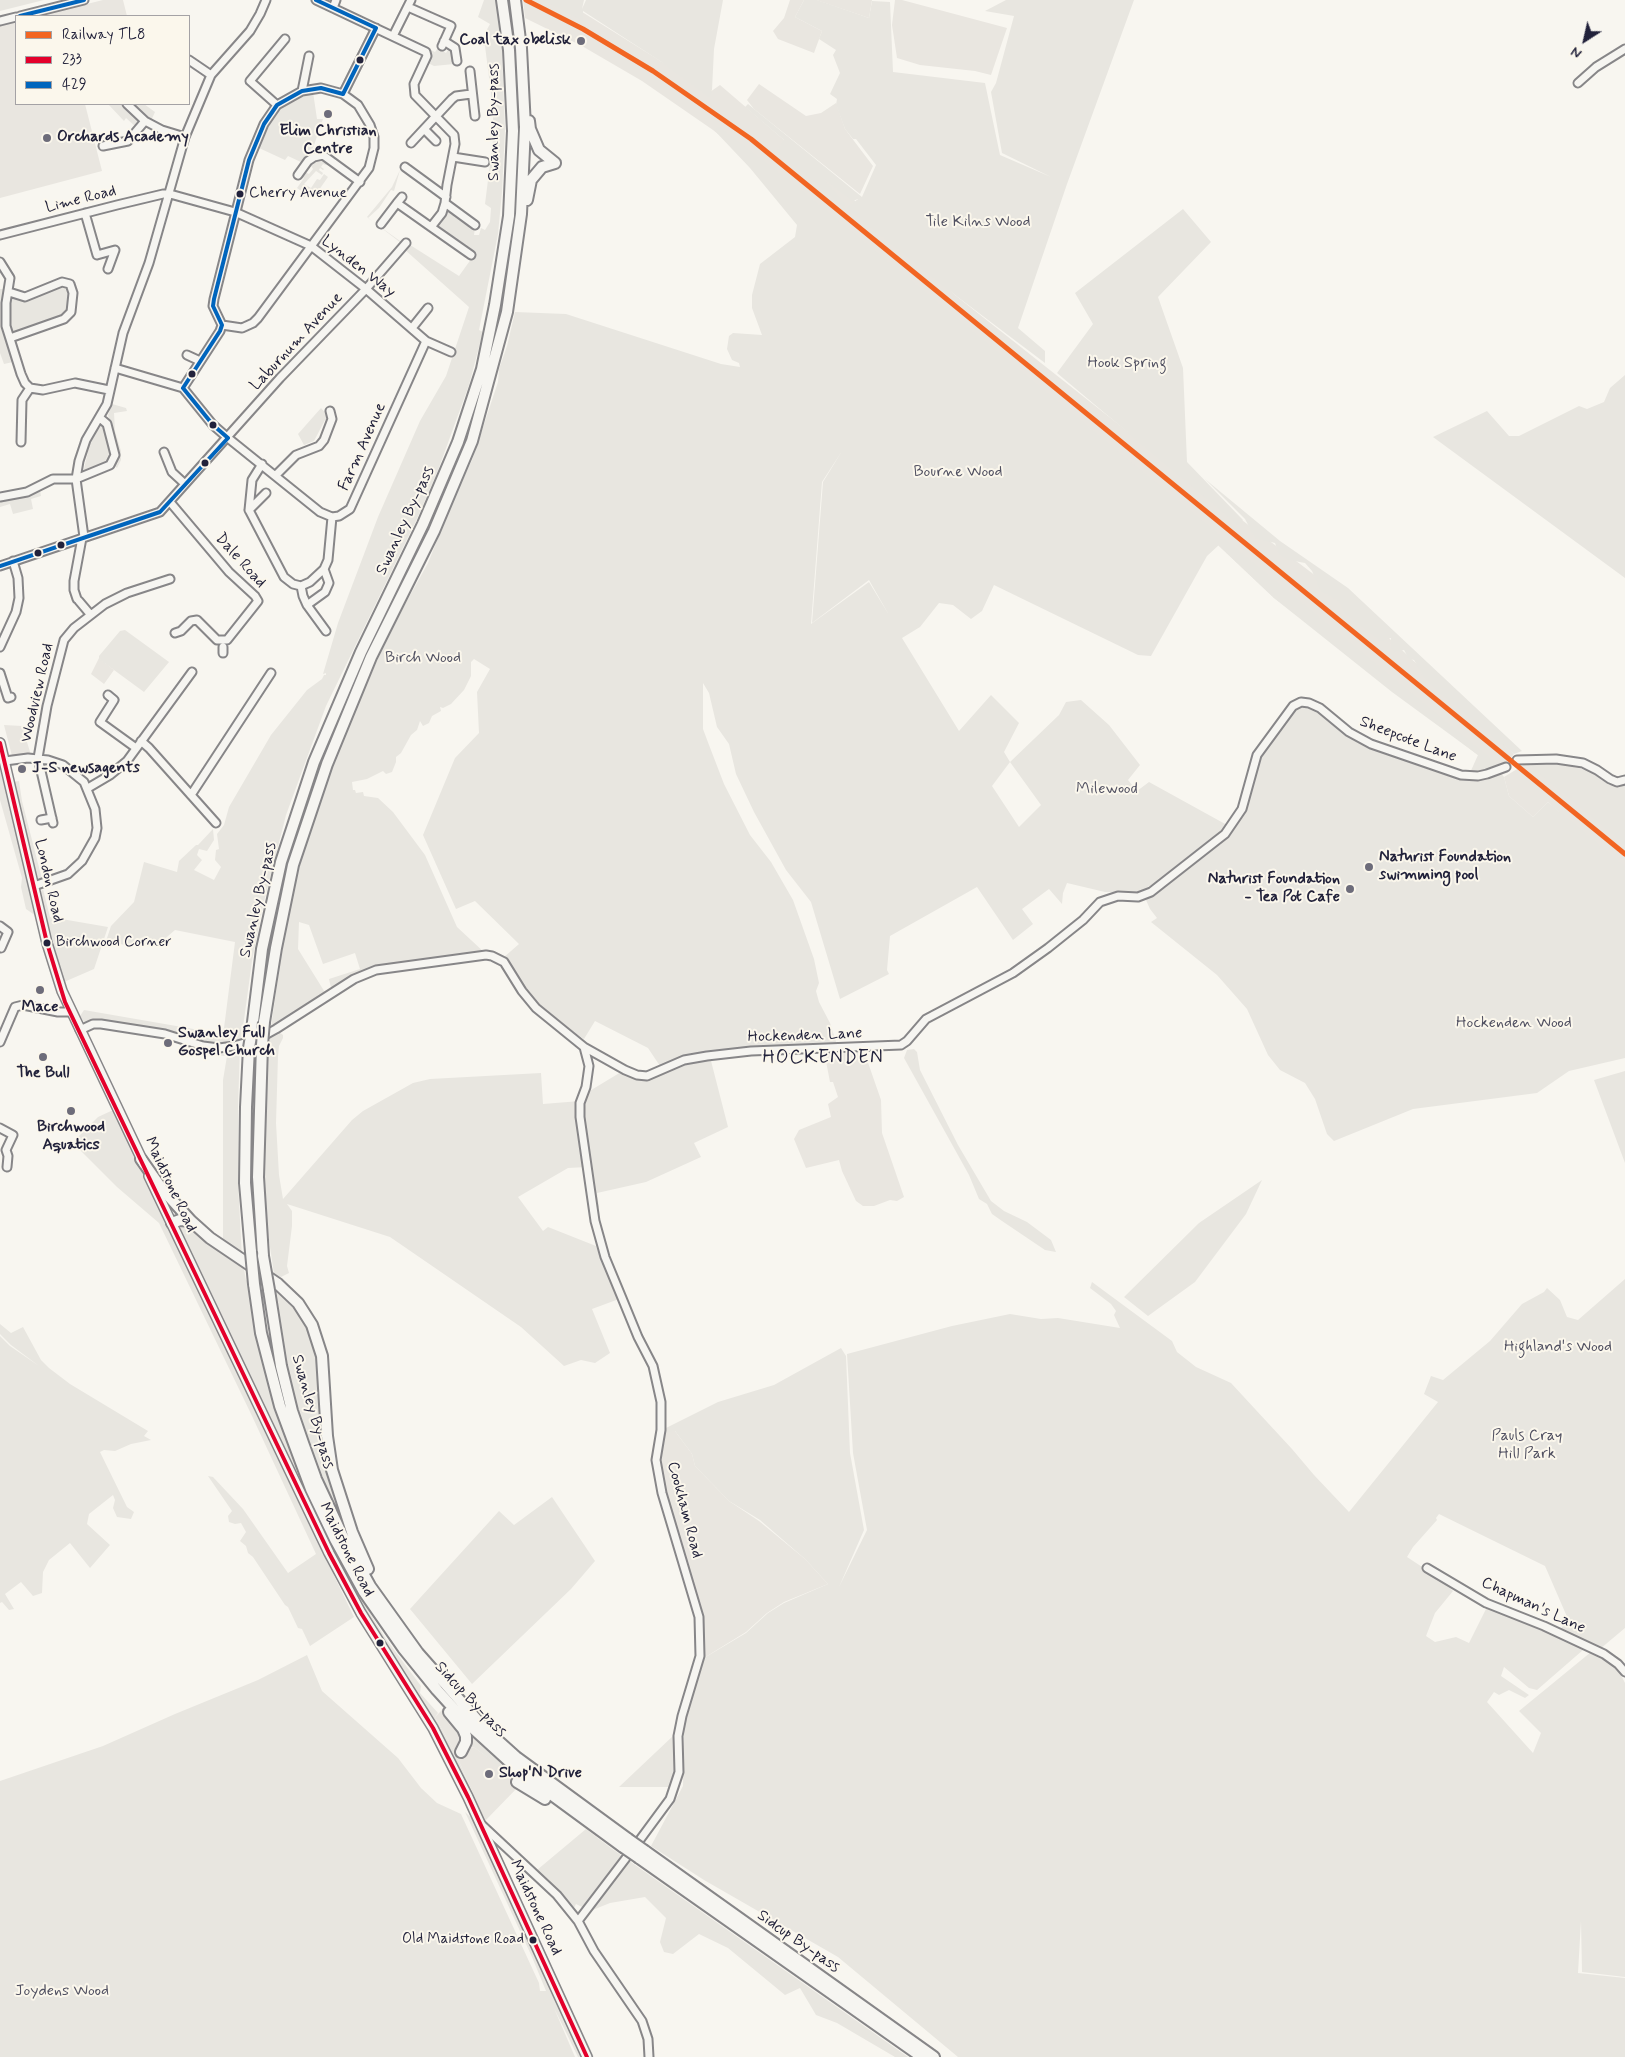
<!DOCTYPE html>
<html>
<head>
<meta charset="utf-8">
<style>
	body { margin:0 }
	#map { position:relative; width:1625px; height:2057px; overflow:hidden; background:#f8f6f0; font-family:Mynerve,sans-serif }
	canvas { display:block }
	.legend { position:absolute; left:15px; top:15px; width:175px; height:90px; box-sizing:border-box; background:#fbf7ec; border:1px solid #a4a2a5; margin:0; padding:6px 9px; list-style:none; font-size:15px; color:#22223b }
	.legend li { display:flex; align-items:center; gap:10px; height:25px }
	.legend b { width:25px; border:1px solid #a4a2a5 }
	.north { position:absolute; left:1560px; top:15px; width:50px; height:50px; -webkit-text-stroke:4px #fbf7ec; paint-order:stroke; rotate:215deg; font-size:14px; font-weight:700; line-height:20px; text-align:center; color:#22223b }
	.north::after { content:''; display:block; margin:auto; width:18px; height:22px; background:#22223b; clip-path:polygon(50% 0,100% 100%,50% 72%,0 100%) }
</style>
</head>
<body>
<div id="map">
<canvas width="1625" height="2057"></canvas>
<ul class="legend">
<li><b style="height:6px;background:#f26522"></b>Railway TL8</li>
<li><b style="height:6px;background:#e4002b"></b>233</li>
<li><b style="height:6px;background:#0065bd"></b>429</li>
</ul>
<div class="north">N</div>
</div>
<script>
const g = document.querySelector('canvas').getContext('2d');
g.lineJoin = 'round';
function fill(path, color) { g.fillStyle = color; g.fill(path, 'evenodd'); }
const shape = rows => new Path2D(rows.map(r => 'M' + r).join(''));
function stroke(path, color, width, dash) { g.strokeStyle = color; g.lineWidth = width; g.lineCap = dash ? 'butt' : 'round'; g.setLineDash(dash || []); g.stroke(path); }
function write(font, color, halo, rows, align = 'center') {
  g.font = font + ' Mynerve,sans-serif'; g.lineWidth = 4; g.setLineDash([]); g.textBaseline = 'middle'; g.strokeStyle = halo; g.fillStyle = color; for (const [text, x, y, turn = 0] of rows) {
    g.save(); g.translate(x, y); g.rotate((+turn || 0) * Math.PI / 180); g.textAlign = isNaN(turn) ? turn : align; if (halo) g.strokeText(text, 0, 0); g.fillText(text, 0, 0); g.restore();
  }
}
fill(shape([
	[103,0,123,0,127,16,39,16],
	[523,0,563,0,710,92,720,85,861,206,955,295,1189,480,1349,601,1514,754,1502,768,1479,756,1274,598,1219,546,1187,524,1160,495,1090,429,1031,384,713,130,642,81,582,46,525,18],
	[790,0,804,0,795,17,822,31,814,53,778,39,773,31,784,18],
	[817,0,872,0,869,18,819,1],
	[895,0,902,0,1007,28,991,75,975,71,920,65,897,58,892,25],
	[16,22,16,104,85,104,102,171,0,198,0,26],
	[759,84,806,116,821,113,836,103,845,129,873,166,860,194,754,109,747,100],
	[99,658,114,670,104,684,91,674],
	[4,725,22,726,31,755,12,756],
	[1527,763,1625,834,1625,874,1548,802,1533,817,1509,796,1504,777],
	[869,1049,865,1054,881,1100,882,1133,904,1197,897,1201,890,1200,874,1206,863,1206,856,1201,842,1171,839,1160,806,1168,794,1139,799,1130,831,1117,828,1104,838,1097,833,1082,830,1082,824,1051],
	[662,1431,675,1431,692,1454,695,1466,729,1501,759,1521,805,1559,828,1584,784,1602,767,1613,746,1632,699,1661,700,1617,656,1460],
	[443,1709,459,1727,469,1747,475,1748,499,1765,519,1786,485,1821,455,1752,435,1717]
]), '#e9e6e0');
fill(shape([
	[0,0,44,0,0,11],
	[484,0,495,0,498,8,502,50,505,129,502,192,498,234,479,330,483,332,469,385,437,473,416,521,326,706,286,815,263,906,252,961,241,1042,204,1042,168,1031,95,1019,86,1023,84,1022,80,1016,84,1010,205,1031,221,1033,224,1028,235,942,175,930,161,942,143,938,139,943,125,945,106,941,111,926,134,902,144,862,177,872,179,861,196,845,198,845,213,829,214,840,207,851,199,849,197,855,202,860,194,870,214,880,221,867,215,860,216,850,219,849,217,834,224,825,229,807,271,735,307,690,322,679,324,675,326,675,326,673,323,674,338,623,378,517,420,421,446,376,469,307,404,249,405,246,367,217,392,187,400,170,394,191,391,190,379,208,368,218,400,241,407,243,459,276,474,255,446,236,442,230,439,230,436,225,438,224,446,214,448,207,450,212,458,217,460,217,475,228,474,235,479,235,481,228,485,230,490,222,491,208,485,204,493,140,493,109,485,46,479,44,490,24,478,17],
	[543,0,584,0,582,9,586,0,723,0,714,49,712,90,709,97,660,61,583,11,583,21],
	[804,0,817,0,869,18,872,1,890,2,893,72,985,83,1000,155,1051,177,1002,153,991,92,996,83,1014,16,985,11,1006,0,1134,0,1067,184,1018,328,1045,351,1045,363,955,295,847,208,858,199,853,201,824,179,845,205,843,206,777,151,784,140,745,107,748,104,862,197,876,165,856,139,853,139,845,129,836,105,837,99,830,94,840,73,833,55,836,50,819,39,822,31,795,17],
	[427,48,435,52,438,48,446,53,449,48,450,48,454,64,434,66,428,63,430,55],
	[313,92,317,119,323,119,313,148,317,149,318,146,320,146,319,150,322,151,324,148,323,152,312,153,303,163,288,156,285,160,259,148,272,120,282,107,295,99],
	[108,104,144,104,155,112,150,123,137,128,126,118,124,121],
	[719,127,796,186,1502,768,1469,775,1478,755,1392,692,1274,598,1219,546,1220,544,1207,556,1151,656,1138,655,994,585,982,611,971,619,953,605,939,603,920,627,902,638,959,731,991,695,1019,723,1004,752,1010,762,1059,715,1066,702,1081,700,1109,725,1140,765,1128,780,1137,791,1149,782,1227,825,1217,835,1187,857,1154,884,1137,892,1105,892,1067,883,1063,893,1062,904,1049,889,1022,909,1033,924,1013,940,977,887,890,936,887,970,889,974,840,999,811,902,786,870,754,812,736,774,729,744,717,727,709,693,703,683,703,729,709,745,724,784,750,835,771,862,793,900,814,959,819,983,816,991,819,1002,830,1023,837,1045,703,1053,680,1058,660,1066,648,1048,595,1021,584,1039,565,1027,545,1012,533,999,503,958,519,944,475,901,456,909,423,835,455,758,479,733,477,692,490,669,474,659,471,662,471,676,464,690,451,704,443,708,440,707,441,711,432,716,429,723,423,726,420,721,417,730,411,735,401,753,396,757,396,762,392,772,386,774,383,771,367,779,352,782,353,790,355,790,356,793,363,792,364,796,378,798,393,812,425,855,457,927,485,953,376,968,332,992,329,979,360,969,355,953,323,964,309,925,299,922,298,949,326,994,271,1027,287,914,311,824,340,742,393,626,428,563,454,498,472,460,498,382,499,369,507,346,515,312,566,314,721,364,740,367,739,363,732,360,727,349,729,336,733,333,762,335,752,308,752,295,760,264,795,237,797,225,750,168,714,130],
	[842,451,823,482,812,623,869,580,889,615,869,582,811,624,822,482],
	[1010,762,1041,805,1019,827,992,786],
	[321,159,328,163,326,165,323,164,321,167,324,169,323,170,320,168,319,170,323,173,322,175,316,171,304,184,311,188,317,179,320,180,324,174,328,177,314,197,307,193,303,199,301,197,304,193,297,188,304,178,301,176,305,172,309,174,313,169,310,164,314,160],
	[1183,209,1211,242,1158,297,1183,368,1187,462,1243,520,1238,525,1057,373,1093,324,1075,293],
	[60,285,69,286,71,306,67,315,55,321,54,318,26,328,26,332,15,335,11,334,9,325,11,297,39,296],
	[0,289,6,289,2,320,13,362,4,364,0,353],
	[1625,375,1625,578,1433,437,1487,411,1509,436,1519,436,1579,406,1587,409,1604,402,1610,388],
	[112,404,126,408,127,411,114,413,115,431,121,451,121,460,117,468,114,465,118,455,108,415],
	[321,408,329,417,329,421,325,420,314,441,304,445,298,434],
	[102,423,105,425,112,455,108,463,83,473,90,443],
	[1205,479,1280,541,1348,588,1522,751,1514,754,1444,696,1423,676,1414,660,1409,659,1404,650,1396,652,1391,648,1391,638,1381,641,1345,613,1339,601,1321,591,1312,571,1305,563,1289,560,1279,554,1275,543,1255,538,1245,519],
	[40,490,41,496,31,499,33,509,13,514,10,504,0,507,0,501],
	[125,630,169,662,144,692,99,659,99,656,120,631],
	[1309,704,1348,733,1461,775,1499,771,1504,777,1509,796,1533,817,1548,802,1625,867,1625,1058,1569,1071,1537,1093,1413,1109,1334,1141,1327,1134,1315,1099,1305,1083,1280,1070,1268,1055,1247,1009,1217,975,1151,922,1157,918,1150,909,1146,900,1226,835,1236,825,1243,809,1258,755,1293,707],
	[1527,763,1558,763,1590,771,1609,785,1625,785,1625,844],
	[0,769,36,916,26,909,21,887,22,878,0,800],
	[19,781,22,801,42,879,36,878,13,782],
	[43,889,50,917,108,927,94,969,64,982,40,892],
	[279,1032,283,1035,283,1038,279,1046,278,1056,276,1123,279,1175,283,1199,352,1120,363,1111,413,1083,430,1079,541,1073,543,1104,580,1101,587,1167,568,1168,518,1197,543,1231,548,1227,596,1246,619,1299,592,1309,610,1353,595,1363,581,1360,564,1366,521,1327,390,1237,287,1204,292,1211,292,1226,287,1266,289,1273,281,1277,274,1274,267,1227,264,1162,265,1101,266,1054,270,1037],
	[174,1039,234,1049,240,1048,238,1107,238,1183,242,1257,223,1243,223,1080,227,1056,201,1055,199,1050,173,1041],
	[914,1049,917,1052,920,1070,958,1145,991,1201,1004,1211,1027,1222,1051,1240,1056,1252,1045,1250,1002,1221,992,1214,987,1204,979,1199,969,1175,904,1058,907,1050],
	[710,1057,728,1127,694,1143,701,1157,646,1182,597,1193,599,1207,595,1211,583,1101,588,1092,621,1072,637,1077,683,1062],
	[1625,1071,1625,1163,1594,1080],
	[111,1111,114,1111,259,1412,256,1414,354,1617,310,1646,302,1629,298,1628,288,1607,285,1605,253,1557,248,1553,246,1546,240,1541,246,1532,241,1523,235,1524,229,1522,228,1516,232,1511,208,1476,213,1477,243,1509,288,1573,316,1554,252,1416,159,1223,117,1187,75,1145,75,1140,98,1117],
	[1262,1180,1246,1214,1195,1282,1148,1316,1124,1297,1199,1223],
	[188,1224,243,1264,246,1280,249,1281,256,1335,275,1407,303,1479,340,1557,338,1558,360,1597,386,1639,421,1686,420,1693,438,1713,435,1717,455,1752,488,1828,390,1653,385,1640,369,1619,332,1552,180,1232,182,1225],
	[1625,1279,1625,1628,1600,1649,1560,1630,1568,1619,1545,1566,1439,1514,1436,1518,1437,1520,1413,1547,1407,1557,1442,1580,1453,1591,1435,1613,1426,1636,1435,1642,1456,1637,1469,1643,1486,1609,1490,1607,1552,1633,1583,1650,1537,1690,1529,1688,1504,1667,1501,1676,1529,1695,1525,1698,1509,1690,1499,1695,1494,1692,1487,1702,1533,1753,1541,1733,1519,1711,1591,1652,1618,1669,1625,1683,1625,1977,1582,1972,1581,1921,1578,1973,1625,1978,1625,2057,958,2057,838,1957,704,1880,651,1846,683,1786,684,1727,704,1658,746,1633,768,1613,784,1603,828,1584,805,1559,760,1520,729,1501,695,1466,692,1454,675,1431,667,1432,662,1430,718,1402,774,1385,841,1348,846,1356,850,1453,864,1530,839,1587,867,1530,853,1453,847,1354,952,1326,1010,1314,1041,1319,1058,1318,1120,1328,1114,1315,1116,1311,1111,1304,1090,1288,1092,1282,1172,1341,1177,1352,1196,1367,1231,1383,1292,1449,1314,1475,1349,1512,1438,1402,1424,1394,1431,1376,1443,1380,1490,1341,1522,1304,1544,1292,1547,1288,1560,1300,1567,1317,1578,1320],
	[275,1286,297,1308,309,1328,317,1351,322,1403,349,1535,330,1495,301,1420,287,1366],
	[0,1324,11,1333,23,1327,41,1360,49,1368,70,1384,148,1431,144,1436,151,1440,131,1444,115,1451,104,1450,100,1452,127,1507,134,1512,131,1519,117,1517,113,1508,115,1500,113,1495,89,1514,87,1524,110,1545,90,1568,70,1543,49,1560,43,1572,42,1593,33,1596,21,1582,5,1594,14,1609,9,1610,2,1602,0,1603,0,1336,10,1346,39,1366,11,1345,0,1334],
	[552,1497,595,1561,571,1589,472,1684,410,1609,499,1511,514,1525],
	[307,1655,322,1691,398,1758,421,1788,437,1803,461,1814,539,1983,540,1991,546,1991,532,1957,465,1812,477,1823,583,2057,578,2057,554,2008,575,2057,0,2057,0,1781,103,1746,175,1714,258,1680],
	[465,1726,526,1781,511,1778,499,1766,475,1748,471,1747,472,1744],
	[674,1735,675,1772,669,1787,619,1787],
	[586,1829,611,1848,908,2057,895,2057,837,2023,816,2015,800,1988,785,1995,728,1948,699,1934,673,1954,664,1952,660,1942,666,1918,645,1897,610,1903,590,1911,576,1904,573,1910,559,1890,537,1870],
	[496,1845,594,2057,592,2057]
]), '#e8e6e0');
const minor = shape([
	[316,0,426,52,427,56,414,84,415,95,454,135,455,144,447,185,445,203,475,225],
	[408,7,451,26,442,46],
	[333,8,336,0],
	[20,16,84,0],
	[0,21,16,17],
	[393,36,411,0],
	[444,41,455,48,457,61],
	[189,60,211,75],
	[470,71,475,116],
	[1578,83,1596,67,1625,49],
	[302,91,309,56],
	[343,94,376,28],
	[127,104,145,121],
	[277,105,250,81,285,39],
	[424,129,436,141],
	[411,143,452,99,456,96,471,94],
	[103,146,128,141,145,121,162,130,185,137],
	[453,157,485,162],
	[405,167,446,197],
	[298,175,308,161,314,157,323,155,360,182],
	[402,197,397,203,431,227],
	[445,203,442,213,431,227,471,255],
	[85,213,97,255,115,250,108,269],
	[381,224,397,203],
	[0,235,117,205,163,194,170,194,235,212,311,246,366,289,426,341,451,352],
	[0,262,10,278,6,303,6,326,21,374,25,383,30,388,22,400,21,442],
	[9,292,25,297,62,282,70,284,73,293,71,312,64,319,10,338],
	[412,328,428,308],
	[187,355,200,361],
	[115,368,183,388,213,425,228,438,320,512,332,517,339,516,350,509,426,341],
	[30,388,43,390,75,383,109,390],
	[183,388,220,331,222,325,213,306,214,299,249,160,264,124,277,105,302,91,321,88,343,94,358,105,370,125,374,137,374,148,369,168,258,318,253,323,242,328,222,325],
	[164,452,172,472,185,484],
	[276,475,296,455,319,446,324,440,332,419,330,411],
	[266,493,249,510,284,577,293,584,301,586,310,582,324,569,328,560,332,517],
	[0,497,27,492,53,479,76,479,110,465,115,455,107,424,100,418],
	[170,502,229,572,255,596,258,601,227,640,217,640,197,620,191,621,181,631,175,633],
	[249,510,252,480,262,464],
	[84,537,76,479,79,461,86,440,107,404,123,333,149,263,185,137,211,75,250,31,260,14,266,0],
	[0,566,160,512,280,378,366,289,406,243],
	[324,569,329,583,325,592,307,605,326,631],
	[301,586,303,596,307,605],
	[77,599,74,590,74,581,82,538],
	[79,601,90,614],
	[0,647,16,612,19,598,18,578,13,561],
	[223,647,223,653],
	[0,673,8,698,11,697],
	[108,695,114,700,100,722,136,748],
	[141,741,149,748,216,823],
	[1517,760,1556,759,1583,763,1597,770,1610,779,1617,782,1625,780],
	[5,761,28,758,48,760,63,765,84,782,95,809,97,828,95,838,82,861,68,874,34,886],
	[88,788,110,775,127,761,192,672],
	[191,795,271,673],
	[41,820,52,818],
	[53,823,38,758,47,706,64,640,74,628,105,604,127,593,170,579],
	[0,926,8,932,1,948],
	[80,1030,93,1024,101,1024,165,1034,203,1046,219,1048,234,1046,258,1039,276,1029,354,979,376,970,486,955,492,956,504,962,522,991,536,1008,584,1047,625,1070,637,1075,647,1076,684,1060,707,1056,751,1051,901,1045,907,1041,926,1019,1013,973,1048,948,1083,920,1100,902,1118,896,1138,897,1151,892,1216,841,1225,834,1242,809,1257,755,1293,706,1301,702,1309,703,1320,708,1349,732,1371,744,1461,775,1478,776,1487,774,1506,767],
	[0,1042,15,1007,23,1005,58,1012,71,1012],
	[584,1047,589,1066,586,1087,580,1103,580,1117,595,1221,605,1257,622,1298,638,1337,653,1366,661,1402,661,1430,656,1460,662,1493,699,1617,700,1656,682,1716,678,1736,679,1772,670,1799,639,1841],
	[0,1128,13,1135,6,1150,8,1156,7,1167],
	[1427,1568,1486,1603,1544,1626,1604,1654,1618,1664,1625,1672],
	[482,1825,557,1895,578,1921,594,1951,642,2021,648,2039,649,2057],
	[578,1921,626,1858]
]);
const major = shape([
	[0,743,47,943,62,991,144,1164],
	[149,1176,329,1553,361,1613,433,1728,468,1797,587,2057]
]);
const highway = shape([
	[529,121,530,129,539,150,555,163],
	[527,200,531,180,542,167,555,163],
	[264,1022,276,948,293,865,327,764,371,657,434,531,472,441,507,312,521,214,525,127,521,48,515,0],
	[252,1030,262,949,281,862,314,762,361,652,423,524,458,442,482,369,495,305,509,216,513,131,509,50,502,0],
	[262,1045,258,1177,263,1256],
	[249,1048,246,1107,245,1183,251,1252],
	[141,1159,162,1189,191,1221,210,1238,278,1284,298,1303,312,1325,322,1356,327,1436,332,1470,352,1532,368,1569],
	[172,1223,180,1220,191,1221],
	[254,1284,261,1333,280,1406,311,1489,335,1539,364,1592,403,1648,437,1690,466,1722,522,1773,623,1847],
	[269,1290,281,1366,292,1411,303,1443,316,1479,343,1537,370,1586,418,1653,486,1730,516,1757,628,1839],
	[449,1712,463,1729,466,1736,466,1742,461,1752],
	[517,1782,545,1799],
	[645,1851,934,2057],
	[639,1858,922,2057]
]);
stroke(minor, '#878688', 11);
stroke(major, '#878688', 12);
stroke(highway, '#878688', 14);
stroke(minor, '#f6f5f1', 7);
stroke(major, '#f6f5f1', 9);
stroke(highway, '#f6f5f1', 10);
const highwayBridge = shape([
	[262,1045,264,1022],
	[249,1048,252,1030],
	[251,1252,254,1284],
	[263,1256,269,1290],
	[628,1839,645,1851],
	[623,1847,639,1858]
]);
stroke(highwayBridge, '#878688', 14, []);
stroke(highwayBridge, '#f6f5f1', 10);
stroke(shape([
	[0,743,47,943,65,1002,329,1553,361,1613,433,1728,468,1797,587,2057]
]), '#e4002b', 4);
stroke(shape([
	[316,0,376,28],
	[20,16,84,0],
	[343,94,376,28],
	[183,388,220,331,222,325,213,306,214,299,249,160,264,124,277,105,302,91,321,88,343,94],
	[183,388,213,425,228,438],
	[0,566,160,512,228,438]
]), '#0065bd', 4);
stroke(shape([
	[526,0,583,29,653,71,751,139,1625,854]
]), '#f26522', 5);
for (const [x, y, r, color] of [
	[581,41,5,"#6d6c7a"],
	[360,60,4.5,"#22223b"],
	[328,114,5,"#6d6c7a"],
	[47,138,5,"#6d6c7a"],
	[240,194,4.5,"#22223b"],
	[192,374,4.5,"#22223b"],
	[213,425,4.5,"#22223b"],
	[205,463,4.5,"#22223b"],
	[61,545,4.5,"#22223b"],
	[38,553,4.5,"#22223b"],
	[22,769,5,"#6d6c7a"],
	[1369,867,5,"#6d6c7a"],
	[1350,889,5,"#6d6c7a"],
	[47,943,4.5,"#22223b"],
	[40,990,5,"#6d6c7a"],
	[168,1043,5,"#6d6c7a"],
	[43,1057,5,"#6d6c7a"],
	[71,1111,5,"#6d6c7a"],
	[380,1643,4.5,"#22223b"],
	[489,1774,5,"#6d6c7a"],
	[533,1940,4.5,"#22223b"]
]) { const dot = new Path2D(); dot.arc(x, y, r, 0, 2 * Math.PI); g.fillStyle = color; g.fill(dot); stroke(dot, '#fbf7ec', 2); }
write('15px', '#22223b', '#fbf7ec', [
	["Cherry Avenue",249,194],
	["Birchwood Corner",56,943],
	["Old Maidstone Road",524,1940,"right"]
], 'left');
write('bold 16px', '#22223b', '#fbf7ec', [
	["Coal tax obelisk",571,41,"right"],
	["Elim Christian",328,132,"center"],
	["Centre",328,150,"center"],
	["Orchards Academy",57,138],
	["J-S newsagents",32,769],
	["Naturist Foundation",1379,858],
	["swimming pool",1379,876],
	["Naturist Foundation",1340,880,"right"],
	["- Tea Pot Cafe",1340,898,"right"],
	["Mace",40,1008,"center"],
	["Swanley Full",178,1034],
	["Gospel Church",178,1052],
	["The Bull",43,1074,"center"],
	["Birchwood",71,1128,"center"],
	["Aquatics",71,1146,"center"],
	["Shop'N Drive",499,1774]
], 'left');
write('16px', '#22223b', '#fbf7ec', [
	["Swanley By-pass",495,122,-90],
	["Lime Road",81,200,-14],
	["Lynden Way",358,267,38],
	["Laburnum Avenue",297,342,-47],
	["Farm Avenue",363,447,-66],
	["Swanley By-pass",406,521,-65],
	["Dale Road",240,561,48],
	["Woodview Road",38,693,-77],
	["Sheepcote Lane",1408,740,21],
	["London Road",48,881,77],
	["Swanley By-pass",259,900,-77],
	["Hockenden Lane",805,1036,-2],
	["Maidstone Road",170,1185,65],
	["Swanley By-pass",312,1412,74],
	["Cookham Road",684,1510,75],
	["Maidstone Road",346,1550,63],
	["Chapman's Lane",1533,1606,25],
	["Sidcup By-pass",470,1700,47],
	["Maidstone Road",535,1908,65],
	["Sidcup By-pass",798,1942,35]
]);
write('16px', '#505061', '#fbf7ec', [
	["Tile Kilns Wood",978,223],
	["Hook Spring",1127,364],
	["Bourne Wood",958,473],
	["Birch Wood",423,659],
	["Milewood",1107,790],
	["Hockenden Wood",1514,1024],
	["Highland's Wood",1558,1348],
	["Pauls Cray",1527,1437],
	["Hill Park",1527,1455],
	["Joydens Wood",62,1992]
]);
g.letterSpacing = '1px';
write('19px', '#22223b', '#fbf7ec', [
	["HOCKENDEN",823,1059]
]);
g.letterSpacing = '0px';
</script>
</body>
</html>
